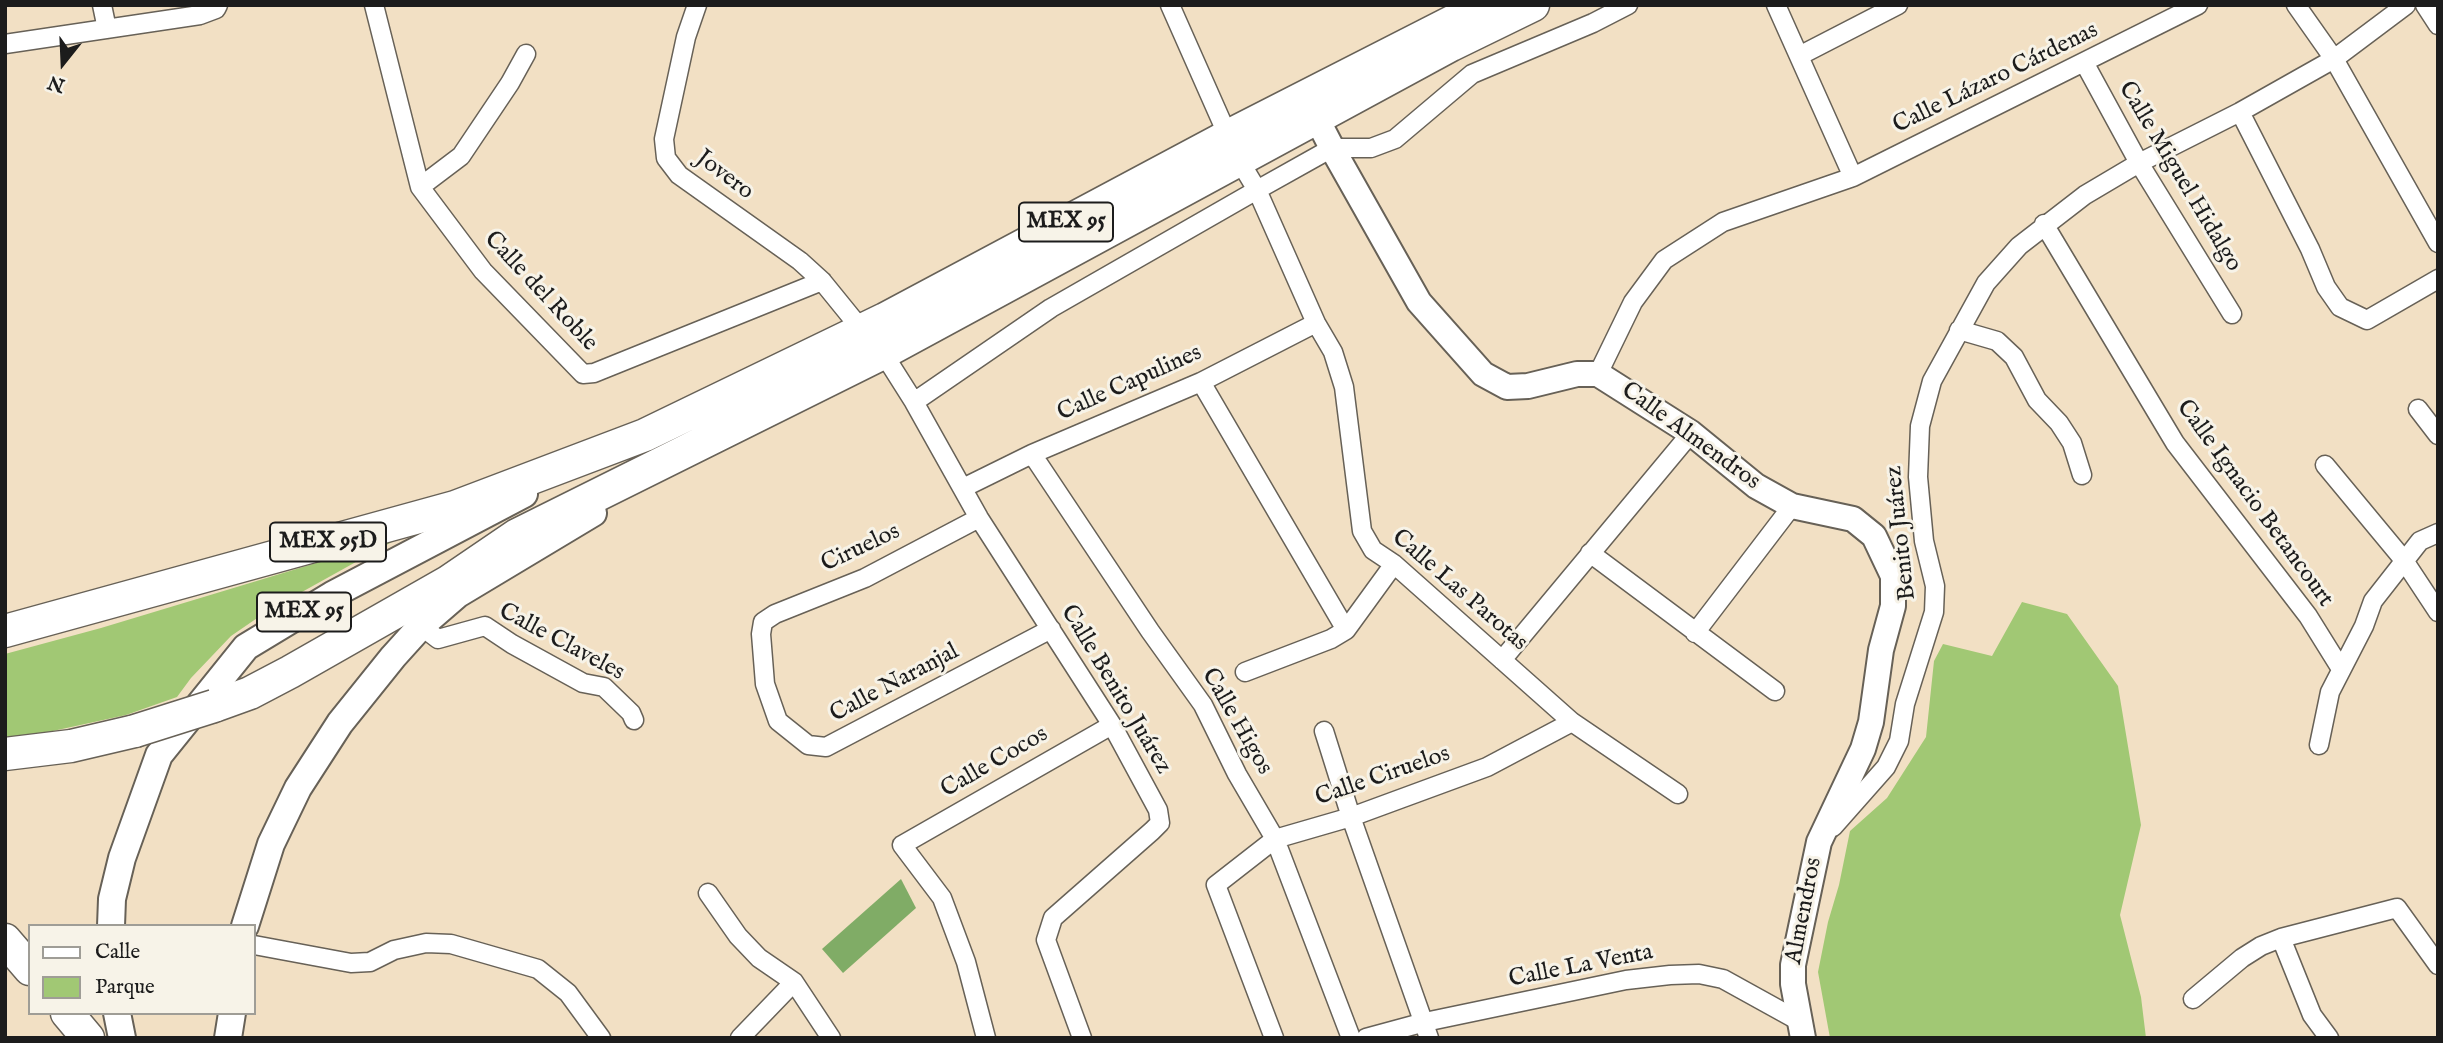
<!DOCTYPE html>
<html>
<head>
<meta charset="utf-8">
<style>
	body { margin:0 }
	#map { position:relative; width:2443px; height:1043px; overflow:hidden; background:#f2e0c4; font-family:"IM FELL English",serif }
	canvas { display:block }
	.frame { position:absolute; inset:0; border:7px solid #1c1c1c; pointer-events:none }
	.legend { position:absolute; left:28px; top:924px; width:228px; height:91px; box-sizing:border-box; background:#f7f3e8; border:2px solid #9f9d96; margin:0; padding:9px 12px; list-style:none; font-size:21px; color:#1c1c1c }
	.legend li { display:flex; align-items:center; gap:14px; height:35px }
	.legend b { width:35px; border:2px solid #9f9d96 }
	.north { position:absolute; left:28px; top:28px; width:70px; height:70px; -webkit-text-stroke:5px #f7f3e8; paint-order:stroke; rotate:198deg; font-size:19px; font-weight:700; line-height:28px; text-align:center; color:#1c1c1c }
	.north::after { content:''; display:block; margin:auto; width:24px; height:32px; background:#1c1c1c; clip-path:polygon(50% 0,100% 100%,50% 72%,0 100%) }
</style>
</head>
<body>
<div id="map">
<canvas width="2443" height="1043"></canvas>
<div class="frame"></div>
<ul class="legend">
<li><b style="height:9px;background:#fff"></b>Calle</li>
<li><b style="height:19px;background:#a1c874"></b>Parque</li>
</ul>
<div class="north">N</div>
</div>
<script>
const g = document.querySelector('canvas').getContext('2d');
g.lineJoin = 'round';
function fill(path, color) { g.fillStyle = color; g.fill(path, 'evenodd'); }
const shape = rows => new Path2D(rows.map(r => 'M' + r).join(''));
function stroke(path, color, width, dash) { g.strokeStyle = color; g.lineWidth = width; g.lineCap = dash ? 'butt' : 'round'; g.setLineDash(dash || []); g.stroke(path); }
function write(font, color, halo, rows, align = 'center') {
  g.font = font + ' "IM FELL English",serif'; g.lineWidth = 6; g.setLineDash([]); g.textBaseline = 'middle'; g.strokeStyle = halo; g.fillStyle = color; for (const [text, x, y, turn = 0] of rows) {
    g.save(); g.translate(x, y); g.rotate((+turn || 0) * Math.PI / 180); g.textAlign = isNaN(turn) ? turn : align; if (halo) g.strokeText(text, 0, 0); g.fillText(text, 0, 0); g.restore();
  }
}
fill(shape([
	[399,538,266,612,231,636,191,678,177,697,126,715,30,736,5,737,5,654,101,628],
	[2022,602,2067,614,2118,686,2141,825,2120,915,2141,997,2146,1038,1830,1038,1818,972,1828,922,1839,885,1850,831,1887,798,1926,737,1934,661,1943,644,1992,656]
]), '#a1c874');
fill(shape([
	[901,879,916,908,843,973,822,949]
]), '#80ac66');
const street = shape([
	[102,5,107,29],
	[374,5,420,187,483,271,583,374,594,373,822,281],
	[697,5,686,37,664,139,666,158,679,175,800,261,822,281,861,329],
	[1170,5,1228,136],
	[1776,5,1853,177],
	[2296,5,2334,59,2438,243],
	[2425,5,2438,25],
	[5,44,200,15,216,9,218,5],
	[1799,56,1898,5],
	[2085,64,2139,163,2232,314],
	[2240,112,2310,249,2326,287,2340,307,2367,320,2438,279],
	[1239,160,1257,190,1316,323,1333,352,1344,387,1362,531,1373,550,1394,564,1572,722,1678,794],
	[420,187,461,156,510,83,526,54],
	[2044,224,2175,443,2308,616,2341,669],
	[1959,330,1997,341,2014,357,2037,400,2059,423,2072,443,2082,475],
	[883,353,914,402,979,518,1112,725,1158,810,1160,823,1152,831,1053,918,1046,940,1082,1038],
	[1598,374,1633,302,1664,260,1723,222,1853,177,2198,5],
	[1201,382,1346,630],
	[914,402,1051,308,1257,190,1332,148,1371,148,1395,139,1472,74,1593,23,1628,5],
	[2418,409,2438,435],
	[1032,454,1150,631,1203,705,1237,774,1275,839,1351,1038],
	[2325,465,2403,559,2438,612],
	[963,488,1032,454,1201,382,1316,323],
	[979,518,865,578,775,614,763,622,761,634,765,684,778,721,808,745,826,747,1051,629],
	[1590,553,1775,691],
	[421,626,438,639,485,626,512,644,583,683,604,687,631,713,634,720],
	[1695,633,1792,506],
	[1502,660,1691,433],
	[1245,672,1331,639,1346,630,1394,564],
	[1324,731,1351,817,1429,1038],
	[2319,745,2330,692,2364,626,2373,601,2420,541,2438,533],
	[1833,827,1886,767,1899,741,1905,704,1934,612,1935,586,1924,541,1918,477,1920,426,1932,381,1986,283,2019,246,2085,195,2139,163,2240,112,2334,59,2406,5],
	[708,893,738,936,759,958,794,982,831,1038],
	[2281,938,2312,1015,2329,1038],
	[254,945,351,963,370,962,394,950,426,943,451,944,538,969,568,993,601,1038],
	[2193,999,2242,958,2261,946,2281,938,2397,908,2438,965],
	[740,1038,794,982],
	[986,1038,966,962,942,898,902,845,1112,725],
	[1274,1038,1216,885,1275,839,1351,817,1487,767,1572,722],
	[1366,1038,1425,1022,1626,980,1670,975,1699,974,1723,979,1799,1021]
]);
const secondary = shape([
	[1317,119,1332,148,1419,302,1483,374,1507,387,1528,386,1577,374,1598,374,1691,433,1756,486,1792,506,1853,519,1874,536,1893,576,1893,606,1881,650,1871,722,1863,749,1819,842,1793,965,1793,984,1803,1038]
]);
const primary = shape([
	[111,926,112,899,122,858,159,755,246,647,332,595,524,494],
	[245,926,271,844,298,788,340,723,393,657,421,626,458,594,593,513],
	[117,1013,122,1038],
	[228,1038,232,1013]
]);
const highway = shape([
	[5,631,455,507,645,435,885,319,1228,136,1485,5],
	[214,706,250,693,290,672,448,582,517,535,883,353,1451,45,1533,5],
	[5,754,71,746,135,731],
	[5,940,30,969],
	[67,1013,88,1038]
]);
stroke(street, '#676157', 21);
stroke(secondary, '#676157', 28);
stroke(primary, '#676157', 30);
stroke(highway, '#676157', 35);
stroke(street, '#fff', 18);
stroke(secondary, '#fff', 24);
stroke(primary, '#fff', 26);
stroke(highway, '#fff', 32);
const highwayBridge = shape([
	[135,731,214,706]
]);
stroke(highwayBridge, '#676157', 35, []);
stroke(highwayBridge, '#fff', 32);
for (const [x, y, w] of [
	[1066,222,94],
	[328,542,116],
	[304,612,94]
]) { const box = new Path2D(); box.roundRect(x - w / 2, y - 19.5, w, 39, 5); g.fillStyle = '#f7f3e8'; g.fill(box); stroke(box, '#1c1c1c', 2); }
write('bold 23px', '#1c1c1c', null, [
	["MEX 95",1066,222],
	["MEX 95D",328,542],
	["MEX 95",304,612]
]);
write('24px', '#1c1c1c', '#f7f3e8', [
	["Calle Lázaro Cárdenas",1996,79,-26],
	["Jovero",724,176,37],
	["Calle Miguel Hidalgo",2179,177,59],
	["Calle del Roble",540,292,47],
	["Calle Capulines",1130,384,-24],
	["Calle Almendros",1690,437,36],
	["Calle Ignacio Betancourt",2254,504,54],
	["Benito Juárez",1902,533,-96],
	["Ciruelos",861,549,-25],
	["Calle Las Parotas",1459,591,41],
	["Calle Claveles",561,643,28],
	["Calle Naranjal",895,684,-28],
	["Calle Benito Juárez",1115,690,59],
	["Calle Higos",1236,722,60],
	["Calle Cocos",995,763,-30],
	["Calle Ciruelos",1383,777,-19],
	["Almendros",1805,911,-79],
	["Calle La Venta",1581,967,-11]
]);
</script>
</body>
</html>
